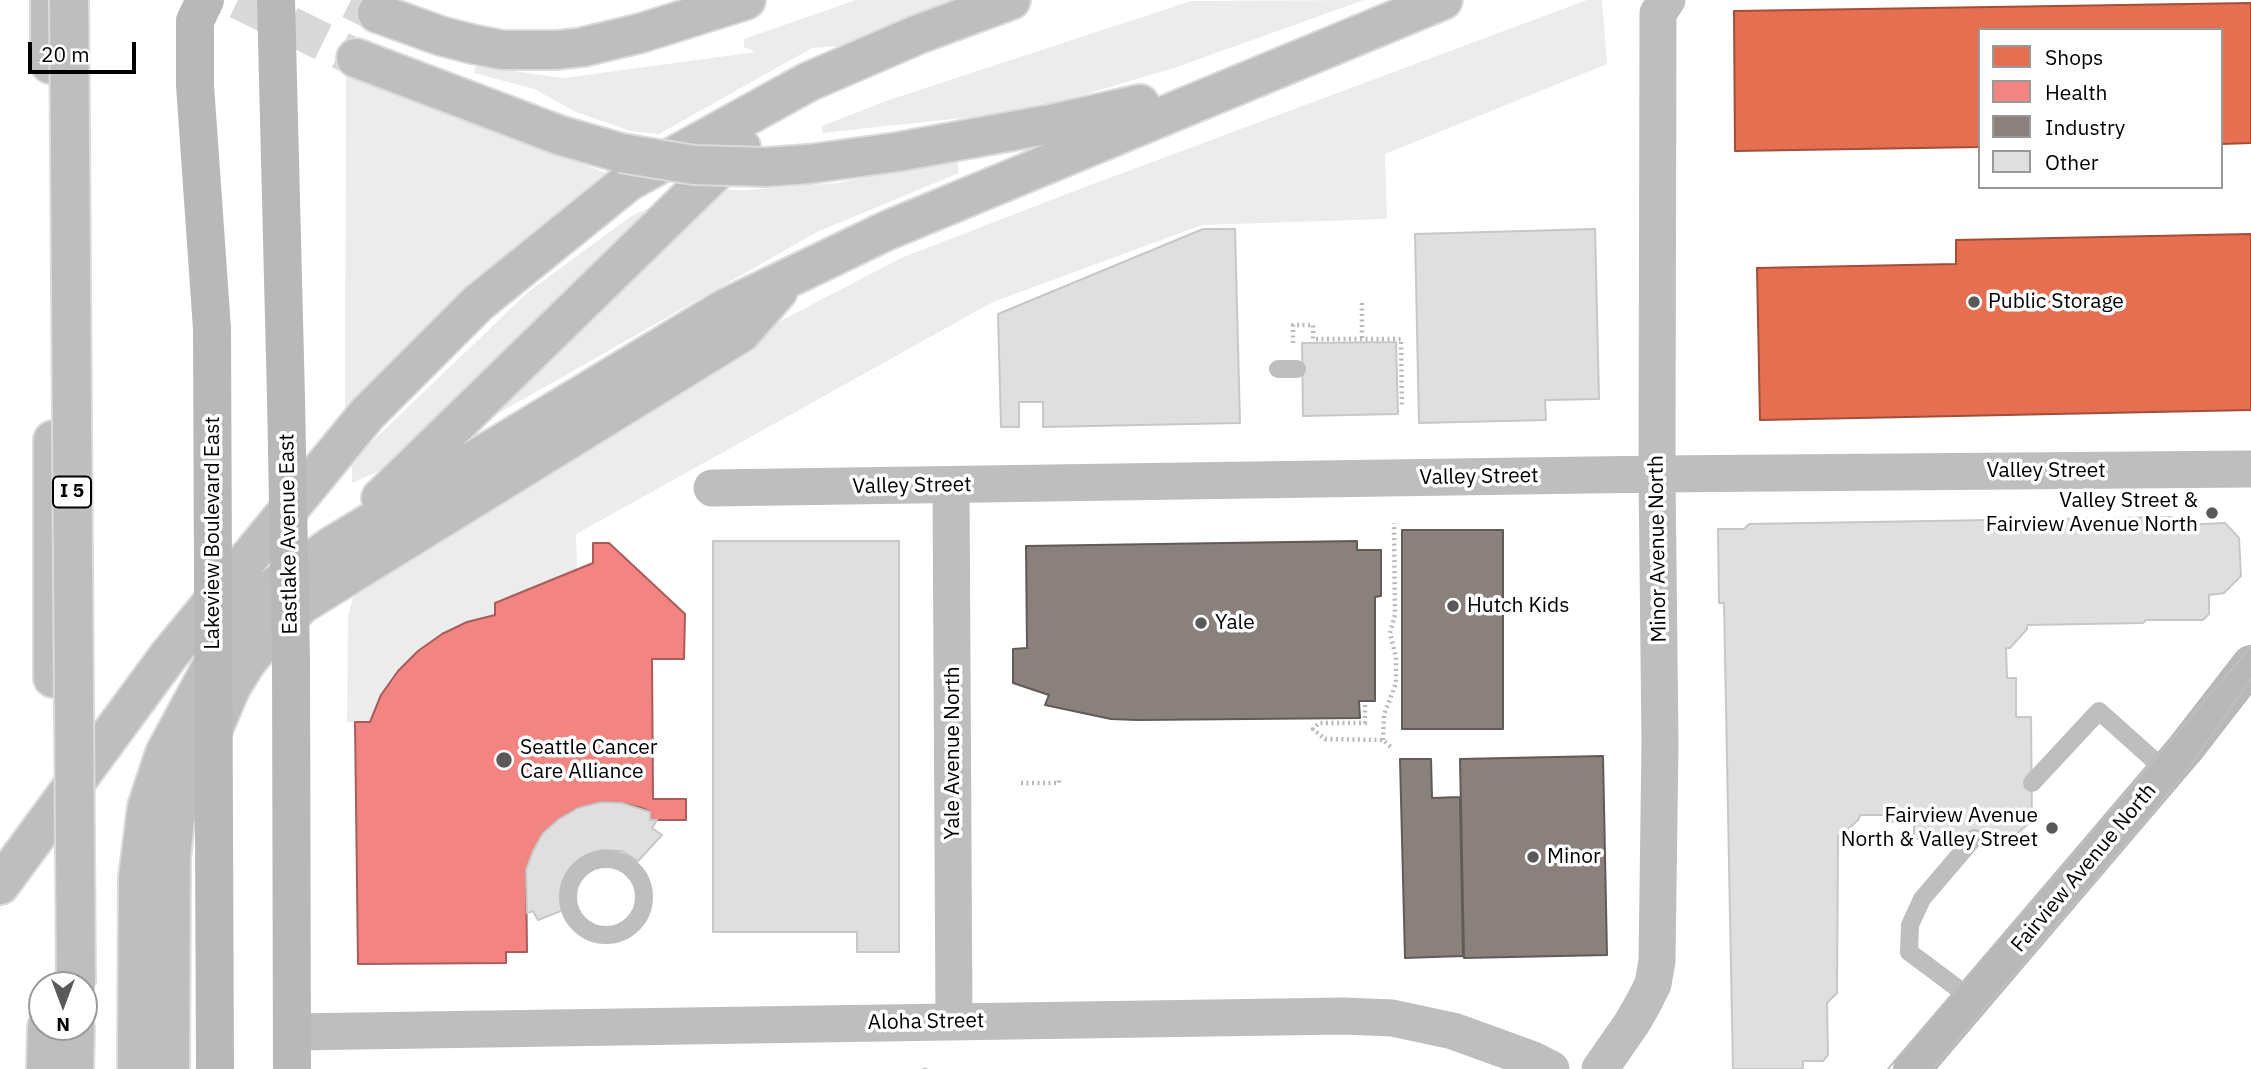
<!DOCTYPE html>
<html>
<head>
<meta charset="utf-8">
<style>
	body { margin:0 }
	#map { position:relative; width:2251px; height:1069px; overflow:hidden; background:#fff; font-family:"IBM Plex Sans",sans-serif }
	canvas { display:block }
	.legend { position:absolute; left:1978px; top:28px; width:245px; height:161px; box-sizing:border-box; background:#fff; border:2px solid #999; margin:0; padding:9px 12px; list-style:none; font-size:21px; color:#000 }
	.legend li { display:flex; align-items:center; gap:14px; height:35px }
	.legend b { width:35px; border:2px solid #999 }
	.north { position:absolute; left:28px; top:971px; width:70px; height:70px; box-sizing:border-box; background:#fff; border:2px solid #999; border-radius:50%; rotate:180deg; font-size:19px; font-weight:700; line-height:28px; text-align:center; color:#000 }
	.north::after { content:''; display:block; margin:auto; width:24px; height:32px; background:#595959; clip-path:polygon(50% 0,100% 100%,50% 72%,0 100%) }
	.scale { position:absolute; left:28px; top:42px; width:108px; height:32px; box-sizing:border-box; border:4px solid #000; border-top:0; padding-left:9px; font-size:21px; line-height:24px; white-space:nowrap; color:#000; -webkit-text-stroke:5px #fff; paint-order:stroke }
</style>
</head>
<body>
<div id="map">
<canvas width="2251" height="1069"></canvas>
<ul class="legend">
<li><b style="height:19px;background:#e76f51"></b>Shops</li>
<li><b style="height:19px;background:#f28482"></b>Health</li>
<li><b style="height:19px;background:#8a817c"></b>Industry</li>
<li><b style="height:19px;background:#dfdfdf"></b>Other</li>
</ul>
<div class="north">N</div>
<div class="scale">20 m</div>
</div>
<script>
const g = document.querySelector('canvas').getContext('2d');
g.lineJoin = 'round';
function fill(path, color) { g.fillStyle = color; g.fill(path, 'evenodd'); }
const shape = rows => new Path2D(rows.map(r => 'M' + r).join(''));
function stroke(path, color, width, dash) { g.strokeStyle = color; g.lineWidth = width; g.lineCap = dash ? 'butt' : 'round'; g.setLineDash(dash || []); g.stroke(path); }
function write(font, color, halo, rows, align = 'center') {
  g.font = font + ' "IBM Plex Sans",sans-serif'; g.lineWidth = 7; g.setLineDash([]); g.textBaseline = 'middle'; g.strokeStyle = halo; g.fillStyle = color; for (const [text, x, y, turn = 0] of rows) {
    g.save(); g.translate(x, y); g.rotate((+turn || 0) * Math.PI / 180); g.textAlign = isNaN(turn) ? turn : align; if (halo) g.strokeText(text, 0, 0); g.fillText(text, 0, 0); g.restore();
  }
}
fill(shape([
	[856,0,1034,0,906,41,812,48,659,134,631,131,576,112,534,89,474,73,476,66,564,78,756,52,744,47,744,39],
	[1364,0,1174,68,1028,111,822,133,822,126,886,101,1191,1],
	[1587,0,1602,0,1607,64,1385,154,1387,219,1202,225,993,302,576,534,577,569,495,602,495,615,467,622,441,634,418,651,398,671,381,695,370,722,347,722,348,617,353,598,367,575,746,339,901,258,1077,190],
	[346,68,606,173,517,248,345,416],
	[957,159,959,173,817,232,462,434,352,483,352,461,528,292,630,217,689,189,746,190,837,183]
]), '#ececec');
const shops = shape([
	[2251,3,2251,143,2221,144,2221,30,1980,30,1980,147,1735,151,1734,11,2251,3],
	[2251,234,2251,410,1760,420,1757,268,1956,264,1956,240,2251,234]
]);
fill(shops, '#e76f51');
stroke(shops, '#a24e39', 2);
const health = shape([
	[593,543,609,543,685,614,684,659,652,659,653,799,686,799,686,820,650,820,650,812,642,808,622,803,601,802,578,808,559,819,543,833,526,870,527,952,506,952,506,963,358,964,355,722,370,722,381,695,398,671,418,651,442,634,467,622,495,615,495,603,593,563,593,543]
]);
fill(health, '#f28482');
stroke(health, '#a95c5b', 2);
const industry = shape([
	[1402,530,1503,530,1503,729,1402,729,1402,530],
	[1357,541,1357,550,1381,550,1381,596,1375,597,1375,701,1359,701,1360,718,1138,720,1111,719,1045,705,1049,695,1013,683,1013,649,1027,648,1026,546,1357,541],
	[1603,756,1607,955,1464,958,1460,759,1603,756],
	[1400,759,1431,759,1432,798,1460,797,1463,956,1405,958,1400,759]
]);
fill(industry, '#8a817c');
stroke(industry, '#615a57', 2);
const building = shape([
	[1203,229,1235,229,1240,423,1043,427,1043,402,1019,402,1019,427,1001,427,998,314,1203,229],
	[1595,229,1599,399,1545,400,1546,420,1419,423,1415,234,1595,229],
	[1396,342,1398,414,1303,416,1302,343,1396,342],
	[2172,517,2180,525,2225,523,2239,538,2241,576,2224,593,2209,595,2209,614,2203,620,2146,620,2143,623,2027,625,2027,629,2010,648,2006,648,2007,678,2016,678,2016,717,2031,717,2032,820,2028,820,2028,824,2017,834,2011,834,2011,837,1914,839,1914,822,1886,822,1887,815,1860,815,1859,819,1841,836,1838,836,1837,993,1827,1003,1828,1055,1823,1061,1803,1061,1803,1069,1733,1069,1724,603,1719,603,1718,529,1744,529,1749,524,2172,517],
	[713,541,899,541,899,952,857,952,857,932,713,932,713,541],
	[601,802,622,803,650,812,650,820,657,820,652,828,662,835,638,861,622,851,603,850,586,855,574,867,567,882,567,896,571,907,538,920,533,911,527,913,526,870,533,851,543,833,559,819,578,808,601,802]
]);
fill(building, '#dfdfdf');
stroke(building, '#c7c7c7', 2);
stroke(shape([
	[238,0,356,58],
	[351,0,377,13]
]), '#d9d9d9', 38, [38, 19]);
const highway = shape([
	[50,0,50,64],
	[377,13,441,36,472,44,503,50,557,50,583,47,641,33,746,0],
	[356,58,559,135,621,153],
	[766,167,809,164,897,152,1051,124,1140,104],
	[381,498,741,147],
	[53,678,53,440],
	[0,885,169,655,368,413,478,303,629,181,808,82,919,34,1011,0],
	[46,1069,47,1027],
	[74,1069,75,1027],
	[137,1069,138,878,147,807,165,753,226,640,271,589,332,546,726,308,886,231,1443,0],
	[170,1069,171,858,175,819,231,687,248,660,265,640,302,604,741,333,778,291]
]);
stroke(highway, '#dbdbdb', 42);
stroke(shape([
	[1362,303,1362,339],
	[1293,343,1293,325,1313,325,1313,339,1401,339,1402,408],
	[1365,705,1365,723,1319,723,1313,729,1325,739,1383,740,1392,748],
	[1383,740,1384,715,1396,683,1396,657,1390,633,1395,615,1394,523],
	[1021,783,1059,783,1059,778],
	[925,1068,925,1069]
]), '#b9b9b9', 4.5, [2, 3.5]);
stroke(shape([
	[1278,369,1297,369],
	[2032,783,2099,711,2166,771],
	'568 897a38 38 0 1 1 76 0a38 38 0 1 1-76 0Z',
	[1972,999,1909,952,1910,925,1922,899,1974,838]
]), '#bebebe', 18);
stroke(shape([
	[951,485,954,1021],
	[712,488,1657,474,2251,469],
	[292,1032,1343,1016,1392,1018,1453,1031,1533,1060,1551,1069],
	[1600,1069,1632,1023,1644,1002,1653,984,1657,961,1660,743,1657,474,1658,13,1667,0]
]), '#bebebe', 37);
stroke(shape([
	[205,0,195,21,195,85,212,329],
	[276,0,286,398],
	[291,660,292,1069],
	[1912,1069,2185,749,2251,664]
]), '#b8b8b8', 38);
stroke(highway, '#bebebe', 38);
stroke(shape([
	[1888,1069,2251,647],
	[1933,1069,2148,819,2185,773,2251,679]
]), '#bebebe', 2);
const highwayBridge = shape([
	[69,0,76,985],
	[621,153,694,165,766,167]
]);
stroke(highwayBridge, '#dbdbdb', 42, []);
stroke(shape([
	[212,329,215,1069],
	[286,398,291,660]
]), '#b8b8b8', 38);
stroke(highwayBridge, '#bebebe', 38);
for (const [x, y, r, color] of [
	[1974,302,7,"#595959"],
	[2212,513,7,"#595959"],
	[1453,606,7,"#595959"],
	[1201,623,7,"#595959"],
	[504,760,9,"#595959"],
	[2052,828,7,"#595959"],
	[1533,857,7,"#595959"]
]) { const dot = new Path2D(); dot.arc(x, y, r, 0, 2 * Math.PI); g.fillStyle = color; g.fill(dot); stroke(dot, '#fff', 2.5); }
for (const [x, y, w] of [
	[72,492,38]
]) { const box = new Path2D(); box.roundRect(x - w / 2, y - 15.5, w, 31, 5); g.fillStyle = '#fff'; g.fill(box); stroke(box, '#000', 2); }
write('bold 19px', '#000', null, [
	["I 5",72,492]
]);
write('21px', '#000', '#fff', [
	["Public Storage",1988,302],
	["Valley Street &",2198,501,"right"],
	["Fairview Avenue North",2198,525,"right"],
	["Hutch Kids",1467,606],
	["Yale",1215,623],
	["Seattle Cancer",520,748],
	["Care Alliance",520,772],
	["Fairview Avenue",2038,816,"right"],
	["North & Valley Street",2038,840,"right"],
	["Minor",1547,857]
], 'left');
write('21px', '#000', '#fff', [
	["Valley Street",2046,471],
	["Valley Street",1479,477,-1],
	["Valley Street",912,486,-1],
	["Lakeview Boulevard East",213,533,-90],
	["Eastlake Avenue East",289,534,-91],
	["Minor Avenue North",1658,549,-91],
	["Yale Avenue North",953,753,-90],
	["Fairview Avenue North",2084,868,-50],
	["Aloha Street",926,1022,-1]
]);
</script>
</body>
</html>
